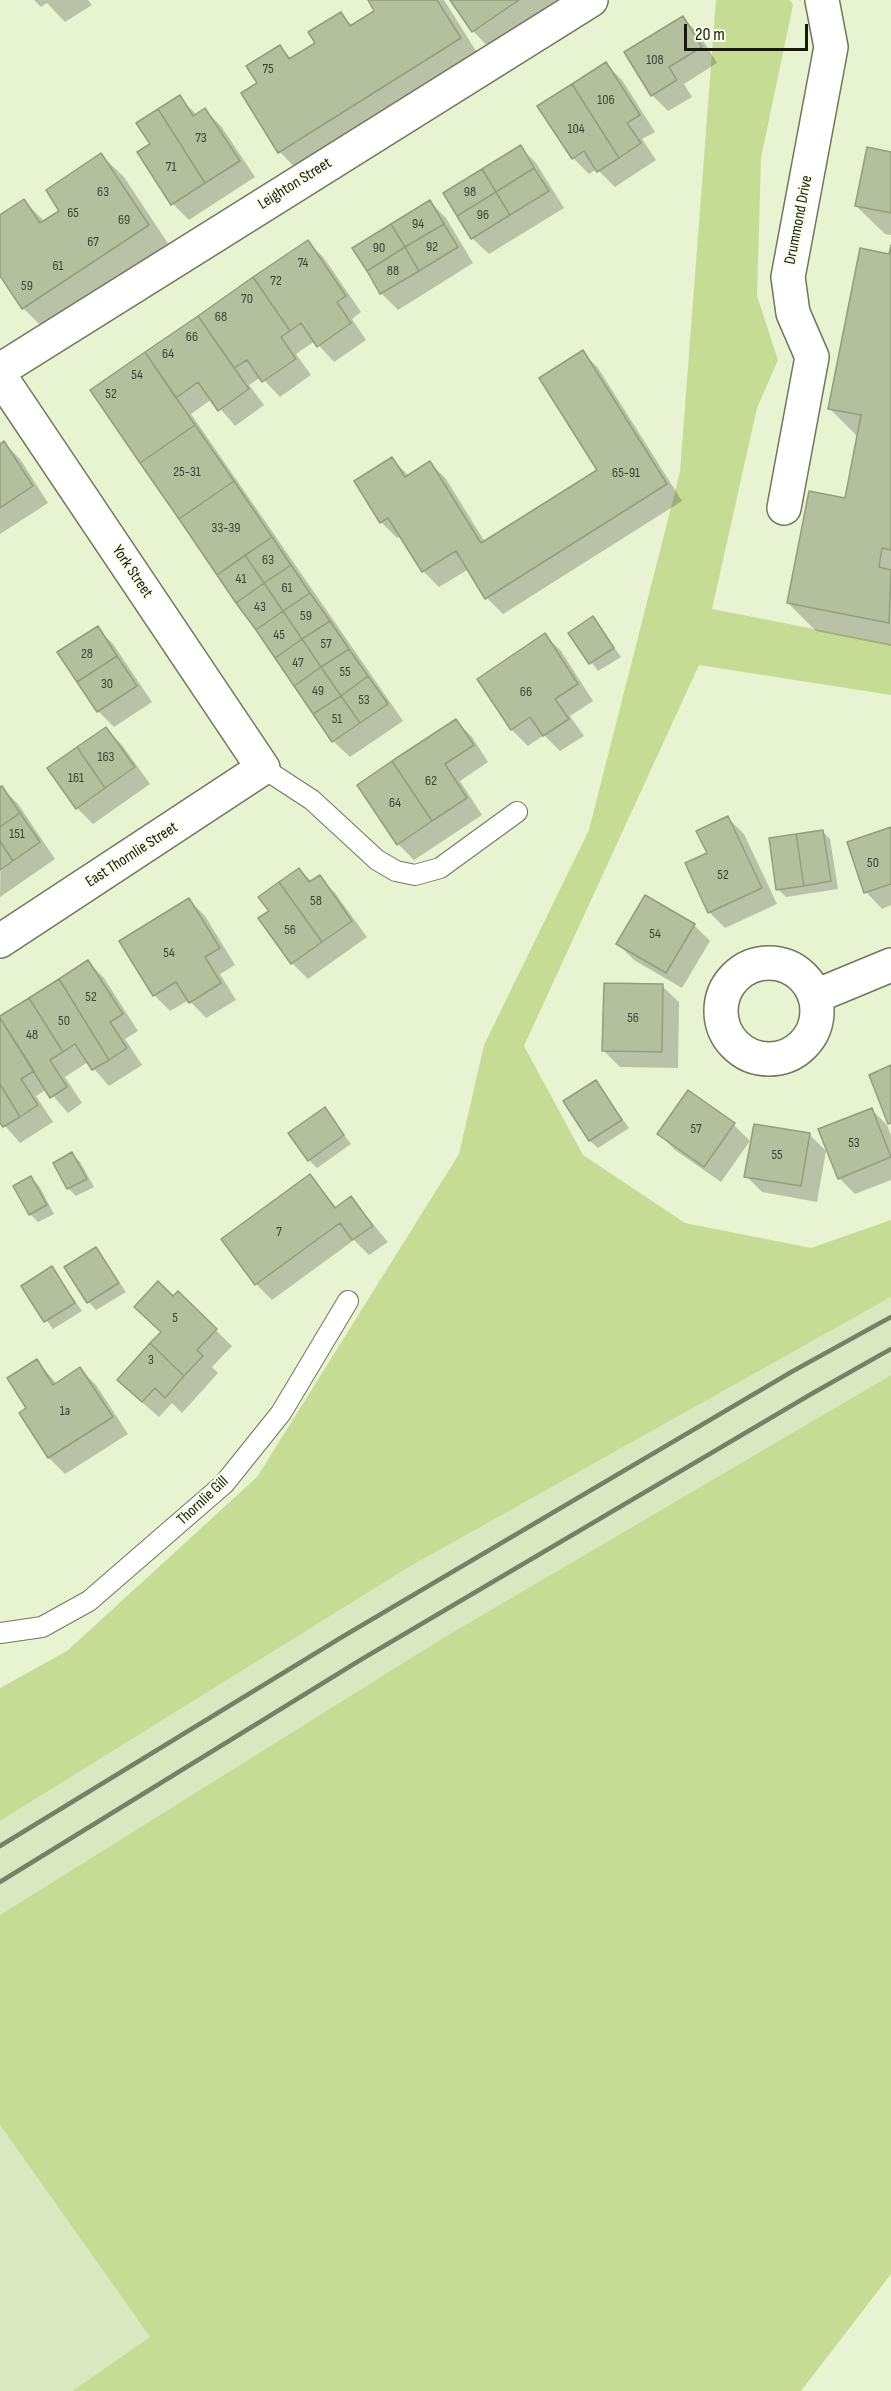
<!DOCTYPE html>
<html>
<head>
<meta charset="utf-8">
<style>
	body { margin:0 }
	#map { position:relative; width:891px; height:2391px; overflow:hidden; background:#e8f3d1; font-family:"Sofia Sans Condensed",sans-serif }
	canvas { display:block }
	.scale { position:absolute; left:684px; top:24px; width:124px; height:27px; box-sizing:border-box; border:3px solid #161a0e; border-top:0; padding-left:8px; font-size:18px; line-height:21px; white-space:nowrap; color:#161a0e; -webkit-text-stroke:4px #f7feea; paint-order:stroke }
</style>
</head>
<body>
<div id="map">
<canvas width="891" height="2391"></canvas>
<div class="scale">20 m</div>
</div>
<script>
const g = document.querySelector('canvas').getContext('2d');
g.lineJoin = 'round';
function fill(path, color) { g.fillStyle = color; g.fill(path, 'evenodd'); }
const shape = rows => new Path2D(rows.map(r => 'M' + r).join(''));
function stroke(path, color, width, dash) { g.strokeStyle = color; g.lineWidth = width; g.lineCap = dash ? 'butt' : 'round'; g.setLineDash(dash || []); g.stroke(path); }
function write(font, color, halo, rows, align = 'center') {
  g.font = font + ' "Sofia Sans Condensed",sans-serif'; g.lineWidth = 4.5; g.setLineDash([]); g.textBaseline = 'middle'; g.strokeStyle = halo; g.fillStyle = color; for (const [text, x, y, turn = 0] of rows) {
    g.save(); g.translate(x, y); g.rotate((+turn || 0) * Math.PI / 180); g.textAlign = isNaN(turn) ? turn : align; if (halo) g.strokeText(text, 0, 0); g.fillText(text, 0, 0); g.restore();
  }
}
fill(shape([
	[891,1297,891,1375,443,1638,0,1915,0,1821,409,1567],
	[0,2125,150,2337,72,2391,0,2391]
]), '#dae8bf');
fill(shape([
	[716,0,790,0,793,5,761,158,757,296,778,360,757,408,712,609,891,644,891,695,699,665,524,1046,583,1155,685,1223,811,1248,891,1220,891,1297,409,1567,0,1821,0,1688,67,1651,257,1477,459,1154,484,1045,589,830,680,472],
	[891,1375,891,2274,801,2391,72,2391,150,2337,0,2125,0,1915,443,1638]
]), '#c6dc95');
fill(shape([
	[34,0,88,0,92,5,65,22,47,3,41,7],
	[369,0,444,0,483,62,302,175,280,152,259,83,280,47,292,59,317,43,340,14,353,26,376,11],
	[452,0,574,0,495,54,473,31],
	[683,18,699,34,717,63,684,84,692,97,668,111,652,95,626,52],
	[606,64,622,80,655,132,642,139,656,160,615,187,597,169,589,174,573,158],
	[179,97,197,115,205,110,221,126,255,177,189,220,173,204,152,144],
	[520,147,536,163,564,208,489,254,472,238],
	[891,154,891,235,885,234,856,206],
	[101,155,124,177,171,248,46,331,23,308,0,273,0,217,24,201,45,222,61,211],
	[430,202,446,218,473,263,398,310,382,294,354,248],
	[308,242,324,258,361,312,352,319,366,340,334,362,315,341,296,354,311,375,280,397,261,377,249,385,264,405,235,426,212,399,191,414,403,721,350,757,333,741,92,391],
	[891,252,891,646,816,631,788,603,846,499,858,437,829,408],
	[582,352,598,368,682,501,503,614,487,598,469,569,439,587,423,571,401,536,397,538,381,522,392,459,409,476,430,463,446,479,485,542,599,470],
	[4,443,20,459,48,503,0,534,0,445],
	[593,618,621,657,598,671,570,633],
	[97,628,113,644,152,702,114,727,98,711],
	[545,635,561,651,593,701,570,716,584,736,560,751,544,735,528,746,512,730,479,680],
	[456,721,472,737,488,762,460,781,482,815,414,860,398,844],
	[106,729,122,745,150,784,93,824,77,808],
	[2,788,18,804,55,859,0,897],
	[728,818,744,834,777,904,725,928,709,912,709,854],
	[891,829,891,905,882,909,866,892],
	[822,831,830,839,838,889,786,897,778,889],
	[299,869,312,882,319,877,335,893,367,937,308,979,292,963,271,912],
	[189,900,205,916,235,965,220,974,236,1000,206,1018,189,1000,170,1011,154,995,121,942],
	[694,925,710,941,682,988,634,960,618,944],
	[88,962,104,978,138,1031,125,1039,142,1065,109,1086,88,1062,65,1077,82,1103,68,1113,47,1089,36,1096,53,1122,20,1143,0,1120,0,1018],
	[662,986,679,1002,678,1068,620,1067,604,1051],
	[596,1082,629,1128,598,1148,590,1141],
	[688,1092,734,1125,750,1141,721,1182,675,1150,659,1134],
	[325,1109,351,1144,317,1168,309,1160],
	[871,1109,887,1125,891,1135,891,1180,855,1194,839,1178],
	[810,1135,826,1151,817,1202,762,1192,746,1176],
	[72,1154,80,1162,94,1187,76,1196,68,1188],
	[310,1176,337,1208,351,1198,388,1242,369,1255,354,1240,272,1300,256,1284,223,1239],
	[31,1178,39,1186,54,1214,38,1222,30,1214,15,1187],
	[96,1249,126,1292,96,1310,89,1302],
	[52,1268,82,1311,53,1329,23,1287],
	[178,1293,232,1346,212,1367,218,1373,182,1413,172,1403,159,1417,135,1396,162,1333,173,1298],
	[37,1361,57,1384,80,1369,96,1385,128,1434,65,1474,49,1458,21,1413,28,1409]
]), '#0003');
const building = shape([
	[368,0,437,0,461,38,278,153,241,93,257,83,246,66,280,45,289,59,315,43,308,32,341,12,350,26,374,11,368,0],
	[450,0,519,0,472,32,450,0],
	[683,16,702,47,669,67,677,80,651,96,624,52,683,16],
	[606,62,640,115,627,123,641,143,619,158,572,84,606,62],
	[572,84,619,158,597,172,584,151,572,159,537,106,572,84],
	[180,95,193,116,205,108,240,161,205,183,158,109,180,95],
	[158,109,205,183,171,205,137,152,150,144,136,123,158,109],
	[521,145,534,168,496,192,482,169,521,145],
	[867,147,891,152,891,213,855,206,867,147],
	[101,153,149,225,22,309,0,276,0,215,24,199,40,223,59,211,46,190,101,153],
	[534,168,549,191,510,215,496,192,534,168],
	[482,169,496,192,457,216,443,193,482,169],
	[496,192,510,215,471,239,457,216,496,192],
	[430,200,444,224,405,247,391,224,430,200],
	[391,224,405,247,367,271,352,248,391,224],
	[444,224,458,247,419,271,405,247,444,224],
	[308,240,346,296,337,302,351,323,317,347,301,323,290,331,253,277,308,240],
	[891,245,891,550,882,548,879,567,891,570,889,623,787,603,809,491,845,498,861,415,828,409,860,248,889,254,891,245],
	[405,247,419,271,380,294,367,271,405,247],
	[253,277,290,331,281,337,296,359,262,382,247,360,234,368,198,316,253,277],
	[198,316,249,389,218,411,198,382,176,398,145,352,198,316],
	[583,350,667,484,485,599,456,551,422,572,388,518,380,523,354,481,392,457,405,477,430,461,481,543,597,470,539,378,583,350],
	[145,352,195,425,140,463,90,390,145,352],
	[195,425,234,481,179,519,140,463,195,425],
	[4,441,33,486,0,508,0,444,4,441],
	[234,481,272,537,217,575,179,519,234,481],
	[272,537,291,565,264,583,245,555,272,537],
	[245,555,264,583,236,603,217,575,245,555],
	[291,565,310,593,283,611,264,583,291,565],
	[264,583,283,611,256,630,236,603,264,583],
	[310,593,330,621,302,639,283,611,310,593],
	[283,611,302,639,275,658,256,630,283,611],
	[593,616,614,648,589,664,568,633,593,616],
	[330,621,349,649,321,667,302,639,330,621],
	[98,626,117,656,77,682,57,652,98,626],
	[545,633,578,684,555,699,569,719,543,736,530,717,511,730,477,679,545,633],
	[302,639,321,667,294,686,275,658,302,639],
	[349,649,368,676,341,696,321,667,349,649],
	[117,656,137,686,97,712,77,682,117,656],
	[321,667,341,696,313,714,294,686,321,667],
	[368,676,388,704,360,723,341,696,368,676],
	[341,696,360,723,332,742,313,714,341,696],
	[456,719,474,745,445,764,467,798,432,821,392,761,456,719],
	[106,727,135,767,105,788,77,747,106,727],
	[77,747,105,788,76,809,47,768,77,747],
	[392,761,432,821,397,845,357,785,392,761],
	[2,786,20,813,0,827,0,787,2,786],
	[20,813,40,842,13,861,0,841,0,827,20,813],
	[728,816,762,888,708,913,685,863,707,853,696,831,728,816],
	[891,827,891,884,864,893,847,842,891,827],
	[823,830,831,881,804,886,796,834,823,830],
	[796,834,804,886,776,890,769,838,796,834],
	[0,841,13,861,0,870,0,841],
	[299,868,309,882,320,875,352,921,322,942,279,882,299,868],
	[279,882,322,942,291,964,258,918,269,911,258,897,279,882],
	[645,895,695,924,666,973,616,944,645,895],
	[189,898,220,948,205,957,221,983,189,1003,176,982,153,996,119,941,189,898],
	[88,960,123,1014,110,1022,127,1048,109,1060,59,979,88,960],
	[59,979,109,1060,92,1070,75,1044,63,1052,29,998,59,979],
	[604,983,663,984,662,1052,602,1051,604,983],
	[29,998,63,1052,50,1060,67,1087,50,1098,0,1018,0,1016,29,998],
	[0,1018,34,1071,21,1079,38,1105,20,1117,0,1084,0,1018],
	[891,1065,891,1123,888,1124,869,1075,891,1065],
	[596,1080,622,1120,589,1141,563,1101,596,1080],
	[0,1084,20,1117,3,1127,0,1123,0,1084],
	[688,1090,735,1123,704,1167,657,1134,688,1090],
	[325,1107,344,1135,308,1161,288,1133,325,1107],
	[872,1108,891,1157,838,1179,818,1129,872,1108],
	[754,1124,810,1133,801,1186,744,1177,754,1124],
	[72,1152,87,1179,67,1189,53,1163,72,1152],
	[310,1174,335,1208,351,1196,373,1226,352,1240,340,1223,255,1285,221,1239,310,1174],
	[31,1176,47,1205,29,1215,13,1186,31,1176],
	[96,1247,119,1283,87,1303,64,1267,96,1247],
	[52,1266,75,1303,44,1322,21,1286,52,1266],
	[158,1281,173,1296,178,1291,217,1329,197,1350,203,1356,184,1376,150,1343,161,1332,134,1307,158,1281],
	[150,1343,184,1376,165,1398,155,1388,142,1402,117,1380,150,1343],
	[37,1359,53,1385,80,1367,113,1417,48,1458,19,1413,26,1408,7,1378,37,1359]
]);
fill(building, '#b4bf9e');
stroke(building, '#949e7e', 1.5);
const lane = shape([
	[263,768,312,800,377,860,396,871,415,875,440,868,517,812],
	[0,1633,42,1627,89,1601,224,1484,281,1413,348,1301]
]);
const street = shape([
	[0,370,591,0],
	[0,376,263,768,0,941],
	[784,508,812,357,793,313,788,277,831,47,822,0],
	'721 1011a48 48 0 1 1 96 0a48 48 0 1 1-96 0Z',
	[816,996,891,965]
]);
stroke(lane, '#6e785a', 22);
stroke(street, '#6e785a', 36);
stroke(lane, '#fff', 20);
stroke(street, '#fff', 33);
stroke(shape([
	[0,1846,342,1637,793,1371,891,1317],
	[0,1882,362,1659,813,1393,891,1349]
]), '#777f68', 4.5);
write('14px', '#3e4332', null, [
	["108",655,60],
	["75",268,69],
	["106",606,100],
	["104",576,129],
	["73",201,138],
	["71",171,167],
	["63",103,192],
	["98",470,192],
	["65",73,213],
	["96",483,215],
	["69",124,220],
	["94",418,224],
	["67",93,242],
	["92",432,247],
	["90",379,248],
	["74",303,263],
	["61",58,266],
	["88",393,271],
	["72",276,281],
	["59",27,286],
	["70",247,299],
	["68",221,317],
	["66",192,337],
	["64",168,354],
	["54",137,375],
	["52",111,394],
	["25-31",187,472],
	["65-91",626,473],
	["33-39",226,528],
	["63",268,560],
	["41",241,579],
	["61",287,588],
	["43",260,607],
	["59",306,616],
	["45",279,635],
	["57",326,644],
	["28",87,654],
	["47",298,663],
	["55",345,672],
	["30",107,684],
	["49",318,691],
	["66",526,692],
	["53",364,700],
	["51",337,719],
	["163",106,757],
	["161",76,778],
	["62",431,781],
	["64",395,803],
	["151",17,834],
	["50",873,863],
	["52",723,875],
	["58",316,901],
	["56",290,930],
	["54",655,934],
	["54",169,953],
	["52",91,997],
	["56",633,1018],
	["50",64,1021],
	["48",32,1035],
	["57",696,1129],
	["53",854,1143],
	["55",777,1155],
	["7",279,1232],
	["5",175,1318],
	["3",151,1360],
	["1a",65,1411]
]);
write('16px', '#161a0e', '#f7feea', [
	["Leighton Street",295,184,-32],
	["Drummond Drive",799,220,-79],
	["York Street",132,572,56],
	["East Thornlie Street",132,855,-33],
	["Thornlie Gill",203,1501,-43]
]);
</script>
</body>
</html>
